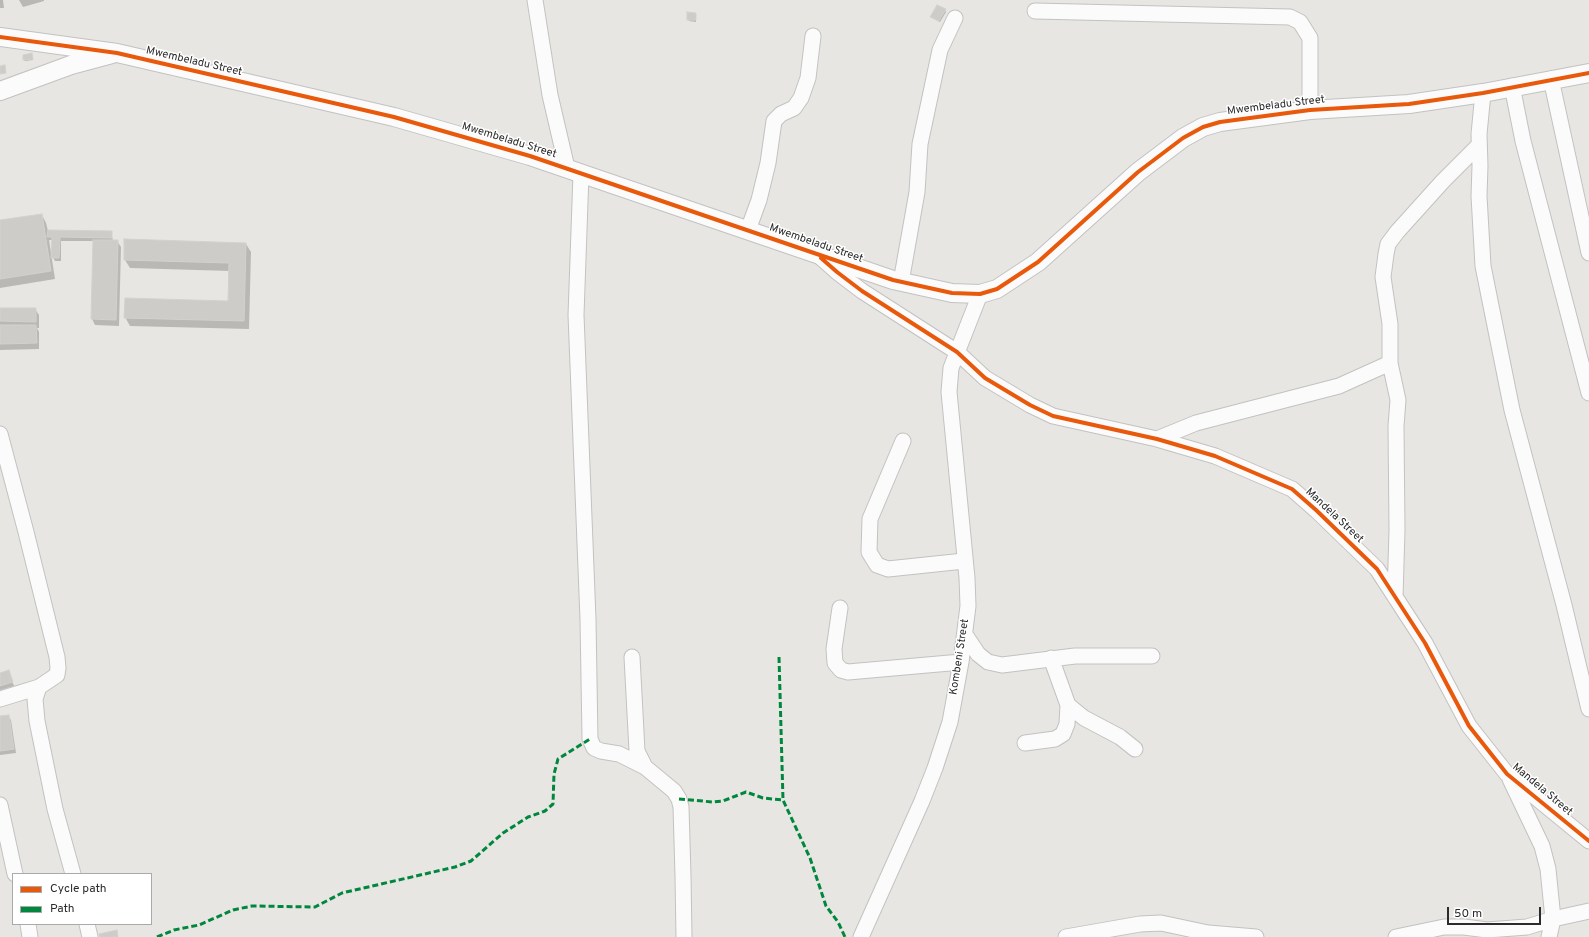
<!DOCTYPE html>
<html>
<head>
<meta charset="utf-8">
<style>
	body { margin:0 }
	#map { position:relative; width:1589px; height:937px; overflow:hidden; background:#e8e6e2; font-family:Overpass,sans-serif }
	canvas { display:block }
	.legend { position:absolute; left:12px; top:873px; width:140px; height:52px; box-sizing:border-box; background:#fff; border:1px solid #aaa; margin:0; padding:5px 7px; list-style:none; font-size:12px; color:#2b2b2b }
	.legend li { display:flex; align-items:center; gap:8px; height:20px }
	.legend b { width:20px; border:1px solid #aaa }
	.scale { position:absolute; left:1447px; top:907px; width:94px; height:18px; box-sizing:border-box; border:2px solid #2b2b2b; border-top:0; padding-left:5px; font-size:12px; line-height:14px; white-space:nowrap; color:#2b2b2b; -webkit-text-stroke:3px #fff; paint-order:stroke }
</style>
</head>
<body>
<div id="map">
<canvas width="1589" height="937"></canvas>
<ul class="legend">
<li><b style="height:5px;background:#e8590c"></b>Cycle path</li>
<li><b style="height:5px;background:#00873e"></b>Path</li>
</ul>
<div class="scale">50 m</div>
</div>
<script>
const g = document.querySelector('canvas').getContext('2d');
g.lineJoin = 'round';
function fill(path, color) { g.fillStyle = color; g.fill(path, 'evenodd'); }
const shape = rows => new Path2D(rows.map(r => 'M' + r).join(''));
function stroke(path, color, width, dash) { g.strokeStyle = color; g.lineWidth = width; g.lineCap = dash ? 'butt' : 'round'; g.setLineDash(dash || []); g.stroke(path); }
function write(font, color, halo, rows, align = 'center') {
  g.font = font + ' Overpass,sans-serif'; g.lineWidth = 3; g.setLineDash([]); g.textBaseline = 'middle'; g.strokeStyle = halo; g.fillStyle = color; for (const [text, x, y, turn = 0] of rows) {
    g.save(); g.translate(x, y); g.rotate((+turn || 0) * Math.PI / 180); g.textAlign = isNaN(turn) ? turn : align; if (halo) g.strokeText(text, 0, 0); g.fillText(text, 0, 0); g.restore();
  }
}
fill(shape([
	[0,0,3,0,4,8,0,8],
	[19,0,44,0,44,1,23,7],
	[945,10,946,12,940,22,932,18],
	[696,14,696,22,689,21,688,19],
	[32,56,33,60,25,61,24,60],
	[42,215,46,223,48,231,111,232,113,241,117,241,121,247,119,326,95,325,92,319,94,241,61,241,61,261,55,261,52,256,53,240,49,240,55,279,0,288,0,221],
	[125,240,246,244,251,252,249,329,130,326,125,317,229,302,230,271,130,268,125,260],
	[0,309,35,309,39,315,39,328,37,328,39,332,39,349,0,350],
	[9,672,14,686,0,690,0,674],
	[8,716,11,720,16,753,0,755,0,717]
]), '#0003');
const building = shape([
	[937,5,946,9,939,21,930,17,937,5],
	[687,12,696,13,696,20,687,20,687,12],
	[32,53,33,59,23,60,23,55,32,53],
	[5,65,6,73,0,74,0,66,5,65],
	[42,214,51,271,0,279,0,220,42,214],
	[48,230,112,231,112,238,60,237,59,258,51,258,52,237,47,237,48,230],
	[124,239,246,243,244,321,124,318,125,298,228,301,229,263,124,260,124,239],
	[93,240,118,240,116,320,91,319,93,240],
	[0,308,36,308,36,322,0,321,0,308],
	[0,325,36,325,37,343,0,344,0,325],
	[9,670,13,682,0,686,0,673,9,670],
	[9,715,14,749,0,751,0,716,9,715],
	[117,930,118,937,100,937,99,934,117,930]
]);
fill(building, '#cdccc9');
stroke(building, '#d3d1ce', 1);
const minor = shape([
	[535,0,550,95,567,168],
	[1035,11,1290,17,1300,22,1310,38,1310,110],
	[1551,79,1589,253],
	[1512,86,1523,141,1589,393],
	[1483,93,1479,134,1480,166,1479,196,1483,266,1512,410,1564,605,1589,709],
	[581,174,576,315,588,619,590,739,594,748,601,751,619,754,645,767,674,791,679,799,681,807,683,876,684,937],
	[748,230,759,200,768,163,774,121,781,114,794,108,801,98,808,78,813,36],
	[819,256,837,272,862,291,957,352,985,378,1030,405,1053,416,1157,439,1215,456,1292,489,1316,510,1377,569,1425,643,1469,726,1507,774,1589,841],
	[901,282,917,192,920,144,940,50,955,18],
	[0,434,26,532,57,657,58,668,57,675,39,687,35,699,37,721,55,809,73,874],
	[1157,439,1196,423,1339,386,1390,363],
	[903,441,870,519,869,552,877,565,888,569,964,561],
	[1395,597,1397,530,1396,426,1398,400,1390,363,1390,324,1383,277,1386,254,1388,244,1397,232,1443,181,1479,145],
	[840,608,834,649,835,663,841,670,848,672,961,662],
	[966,636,978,654,988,662,1002,665,1075,656,1152,656],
	[632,657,637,751,645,767],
	[0,699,39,687],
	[1068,705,1084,718,1120,737,1135,749],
	[1025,743,1055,739,1063,734,1067,724,1068,705,1051,658],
	[1510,779,1542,846,1548,869,1553,919,1549,937],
	[0,805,15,874],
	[28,924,30,937],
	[87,924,90,937],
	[861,937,922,801,935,768,950,722,961,662,968,606,967,578,949,392,951,368,980,294],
	[1066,937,1140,924,1161,923,1208,933,1256,937],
	[1396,937,1444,927,1464,927,1487,930,1527,927,1553,919,1589,911]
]);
const tertiary = shape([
	[0,37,117,53,394,117,530,156,893,280,952,293,980,294,997,289,1038,262,1138,172,1183,138,1203,127,1220,122,1310,110,1409,104,1483,93,1589,73],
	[0,91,71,65,112,54]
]);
stroke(minor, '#c2c2c1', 17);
stroke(tertiary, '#c2c2c1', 20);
stroke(minor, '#fcfbfb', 15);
stroke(tertiary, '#fcfbfb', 18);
stroke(shape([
	[779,657,783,800,810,858,826,906,838,922,845,937],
	[679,799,713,802,723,801,746,792,763,798,783,800],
	[157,937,174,930,199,925,233,910,252,906,315,907,342,893,455,867,471,861,503,833,528,817,545,811,553,804,554,774,558,759,590,739]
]), '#00873e', 3, [6, 3]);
stroke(shape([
	[0,37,117,53,394,117,530,156,893,280,952,293,980,294,997,289,1038,262,1138,172,1183,138,1203,127,1220,122,1310,110,1409,104,1483,93,1589,73],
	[821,258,837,272,862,291,957,352,985,378,1030,405,1053,416,1157,439,1215,456,1292,489,1316,510,1377,569,1425,643,1469,726,1507,774,1589,841]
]), '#e8590c', 4);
write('11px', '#2b2b2b', '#fff', [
	["Mwembeladu Street",194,62,13],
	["Mwembeladu Street",1276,106,-7],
	["Mwembeladu Street",509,141,17],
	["Mwembeladu Street",816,244,19],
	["Mandela Street",1334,516,43],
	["Kombeni Street",960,657,-81],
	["Mandela Street",1542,790,40]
]);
</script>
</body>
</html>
